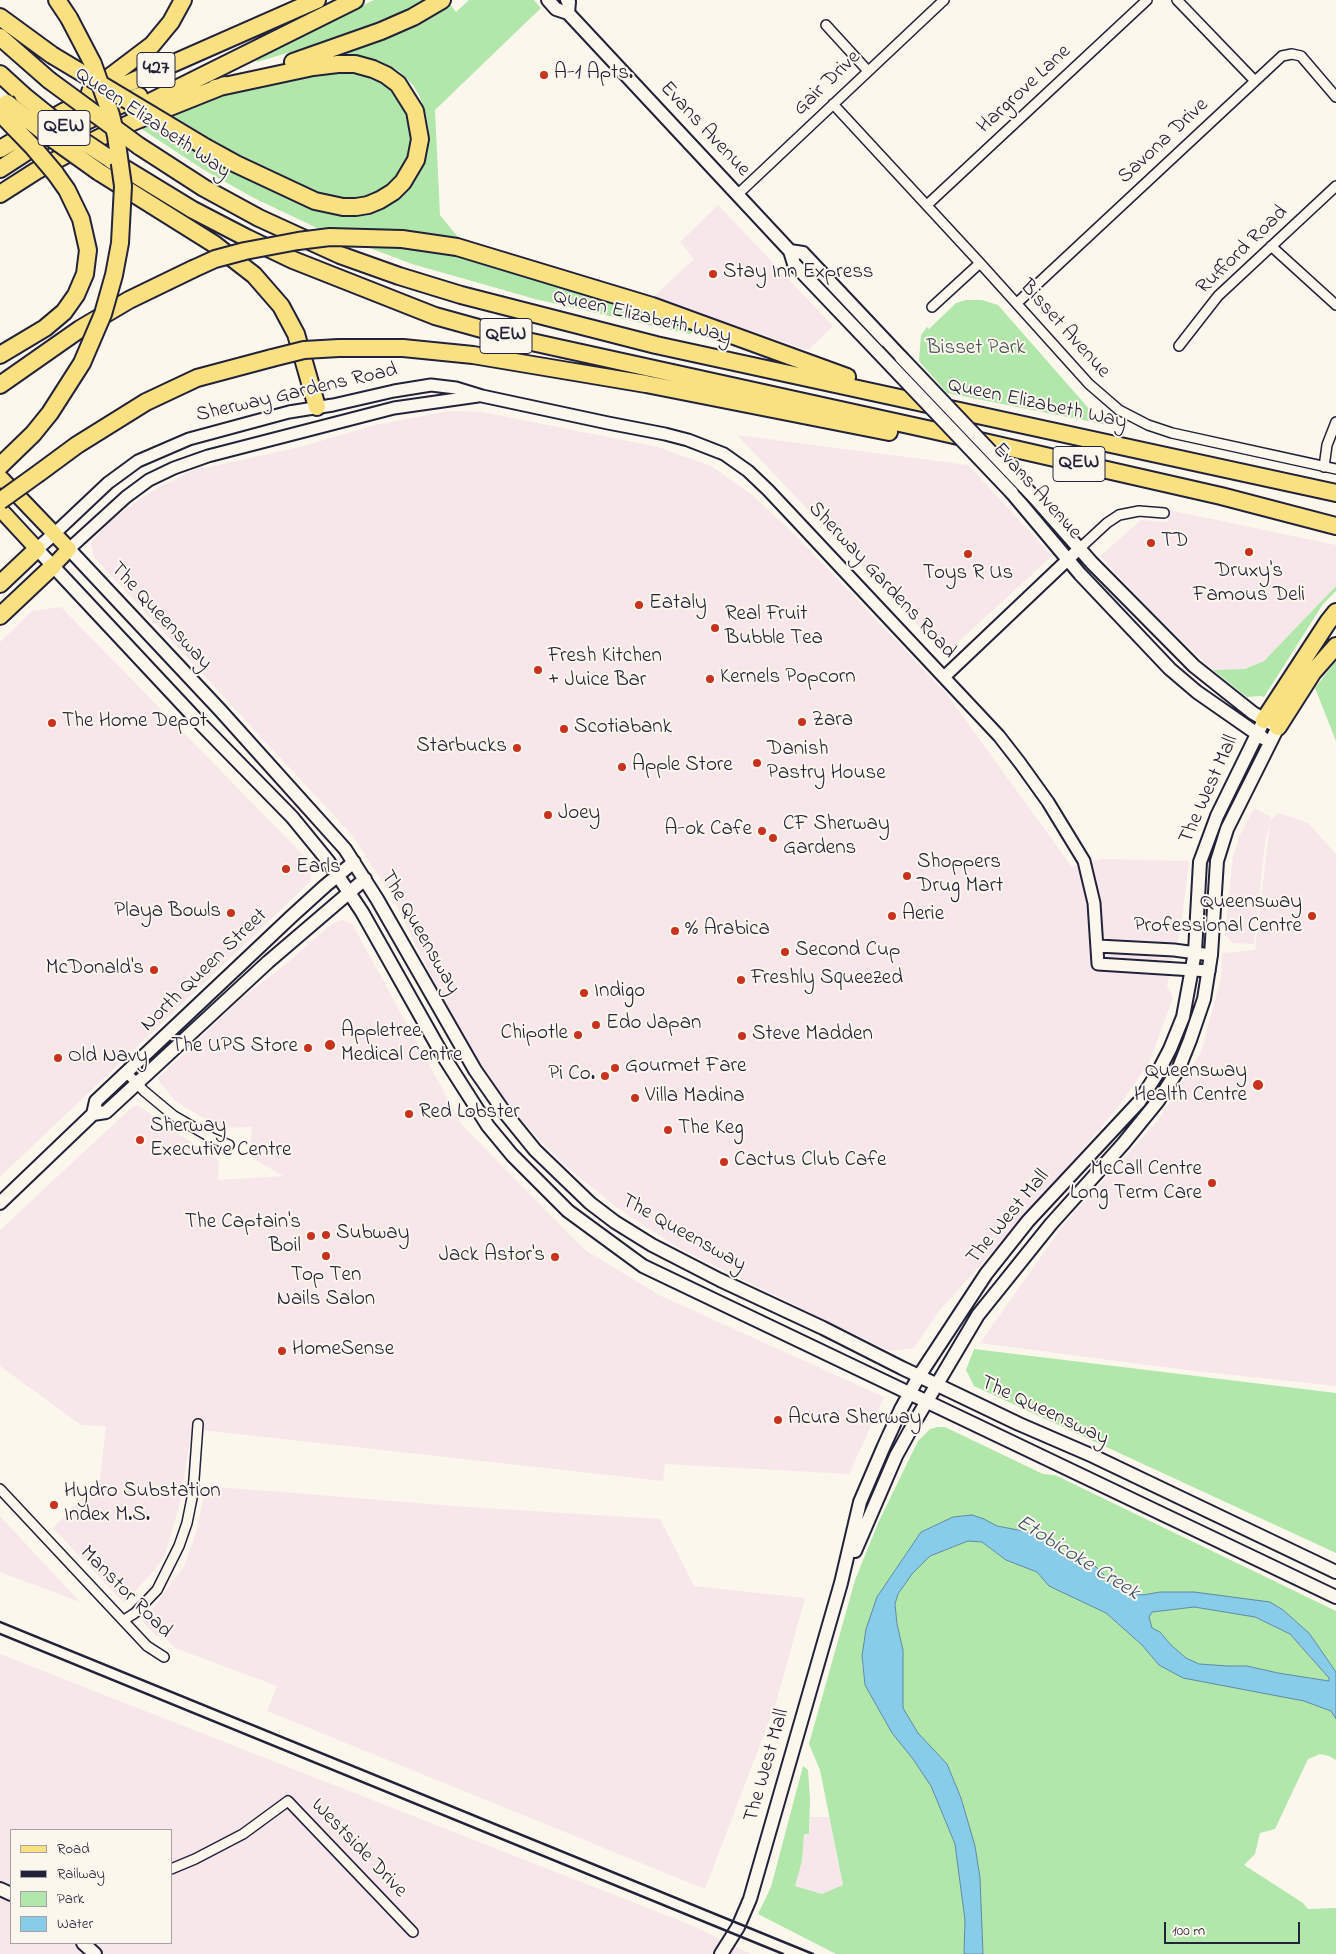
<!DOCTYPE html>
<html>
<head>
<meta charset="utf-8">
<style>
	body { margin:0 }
	#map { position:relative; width:1336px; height:1954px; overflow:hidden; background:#fbf7ec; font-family:"Indie Flower",sans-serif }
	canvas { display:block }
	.legend { position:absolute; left:10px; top:1829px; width:162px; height:115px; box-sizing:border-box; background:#fbf7ec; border:1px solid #a4a2a5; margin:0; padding:6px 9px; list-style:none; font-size:15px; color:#22223b }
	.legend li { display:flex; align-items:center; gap:10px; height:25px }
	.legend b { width:25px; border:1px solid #a4a2a5 }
	.scale { position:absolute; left:1164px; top:1922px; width:136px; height:22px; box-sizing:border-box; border:2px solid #22223b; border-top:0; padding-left:6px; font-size:15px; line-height:18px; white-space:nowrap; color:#22223b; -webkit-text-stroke:4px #fbf7ec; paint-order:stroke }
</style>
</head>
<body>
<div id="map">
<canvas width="1336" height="1954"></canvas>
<ul class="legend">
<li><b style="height:6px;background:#f9e181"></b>Road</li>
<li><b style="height:6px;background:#22223b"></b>Railway</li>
<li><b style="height:14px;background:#b1e7aa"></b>Park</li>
<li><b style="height:14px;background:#87cde9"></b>Water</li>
</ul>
<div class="scale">100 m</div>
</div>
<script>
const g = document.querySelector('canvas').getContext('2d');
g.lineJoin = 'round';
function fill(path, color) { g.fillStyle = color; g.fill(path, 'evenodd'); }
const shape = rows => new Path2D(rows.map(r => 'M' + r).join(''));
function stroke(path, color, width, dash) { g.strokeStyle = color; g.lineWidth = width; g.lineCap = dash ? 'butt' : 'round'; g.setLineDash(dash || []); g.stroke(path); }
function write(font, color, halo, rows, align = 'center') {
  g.font = font + ' "Indie Flower",sans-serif'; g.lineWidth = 4; g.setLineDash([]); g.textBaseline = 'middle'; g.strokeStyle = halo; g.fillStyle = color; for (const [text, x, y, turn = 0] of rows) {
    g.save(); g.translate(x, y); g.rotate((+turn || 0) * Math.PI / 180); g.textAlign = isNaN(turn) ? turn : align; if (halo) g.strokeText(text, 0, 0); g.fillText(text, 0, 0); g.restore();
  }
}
fill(shape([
	[718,205,833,326,808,350,652,298,694,259,680,242],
	[448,411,482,412,658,447,711,466,751,494,796,536,946,693,1072,867,1102,859,1189,861,1181,927,1167,985,1173,998,1149,1063,1119,1106,1048,1190,939,1311,914,1348,891,1351,835,1325,677,1247,619,1209,563,1164,507,1106,463,1039,391,895,352,835,94,557,91,543,110,521,149,493,191,471,300,447,375,425],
	[737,435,968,465,1052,556,945,654],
	[1169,510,1336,545,1336,586,1264,661,1245,669,1213,670,1152,612,1100,556,1141,520,1167,522],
	[61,607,312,864,311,881,0,1177,0,642,32,611],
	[1254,808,1271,817,1270,820,1279,813,1308,823,1336,854,1336,1386,1186,1370,980,1343,1064,1224,1160,1118,1201,1052,1221,978,1222,953,1255,950,1270,822,1265,843,1254,944,1232,943,1225,933,1233,856,1240,835],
	[343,920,351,923,355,929,462,1125,585,1250,661,1296,884,1397,849,1474,665,1464,663,1481,192,1429,180,1503,165,1555,153,1572,124,1603,53,1528,100,1479,106,1426,81,1425,0,1366,0,1230,132,1107,137,1105,219,1161,218,1180,283,1176,249,1156,252,1127,220,1128,175,1101,159,1081,159,1077,242,998,287,963,328,927,338,921],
	[206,1486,468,1507,660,1519,694,1586,805,1598,776,1703,705,1889,267,1711,277,1686,175,1648,161,1634,157,1637,141,1620,154,1607,184,1566,195,1536],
	[0,1516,80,1602,0,1572],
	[0,1654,691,1925,751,1954,0,1954],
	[11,1830,171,1830,171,1943,11,1943],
	[810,1817,829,1817,843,1886,823,1894,795,1886,802,1861,804,1834,809,1834]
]), '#f8e7ea');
fill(shape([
	[374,0,424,0,381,22,351,34,257,62,255,57],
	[469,0,534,0,541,8,435,110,440,215,457,236,534,275,689,327,692,333,689,334,535,299,412,264,317,228,254,198,204,170,137,126,153,120,345,215,410,185,421,168,427,150,429,130,426,114,420,97,413,85,399,71,379,61,356,56,343,56,342,50,449,3,456,12],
	[350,69,383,80,400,97,413,125,412,150,394,183,371,198,347,202,312,194,254,164,168,113,227,92,299,75],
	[966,300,982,300,998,305,1098,419,1108,425,947,393,919,361,921,335,927,327,929,329,956,303],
	[1336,586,1336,591,1323,604,1264,697,1261,696,1247,697,1213,670,1245,669,1264,661],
	[1336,661,1336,741,1315,688],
	[974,1349,1336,1393,1336,1553,974,1386,966,1370],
	[938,1427,945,1427,1043,1474,1055,1475,1336,1611,1336,1672,1309,1633,1283,1610,1160,1592,1143,1595,1126,1592,1106,1577,1095,1566,1069,1560,1034,1533,996,1526,984,1519,972,1515,953,1517,921,1532,877,1597,862,1656,863,1670,865,1685,892,1733,913,1759,931,1786,955,1844,965,1920,964,1954,836,1954,758,1914,771,1887,803,1766,808,1770,810,1799,809,1834,804,1834,802,1861,795,1886,822,1894,843,1885,820,1770,809,1744,855,1580,879,1521,918,1441,930,1429],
	[968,1541,982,1542,1006,1560,1037,1572,1049,1586,1106,1613,1142,1645,1159,1665,1183,1678,1304,1701,1331,1711,1336,1719,1336,1760,1329,1756,1320,1754,1308,1759,1275,1829,1260,1833,1255,1854,1244,1865,1303,1903,1308,1909,1336,1908,1336,1954,983,1954,980,1878,975,1846,961,1798,947,1764,918,1733,903,1708,903,1650,897,1624,895,1604,898,1594,912,1574,930,1556],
	[1194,1607,1255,1617,1290,1634,1329,1678,1329,1681,1278,1673,1247,1666,1228,1666,1199,1664,1186,1658,1171,1645,1160,1632,1152,1628,1149,1617,1152,1612]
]), '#b1e7aa');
const water = shape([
	[972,1515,984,1519,997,1526,1034,1533,1069,1560,1095,1566,1106,1577,1126,1592,1143,1595,1160,1592,1194,1592,1270,1602,1283,1610,1309,1633,1336,1672,1336,1719,1331,1711,1304,1701,1183,1678,1159,1665,1142,1645,1106,1613,1049,1586,1037,1572,1006,1560,982,1542,968,1541,930,1556,912,1574,898,1594,895,1604,897,1624,903,1650,903,1708,918,1733,947,1764,961,1798,975,1846,980,1878,983,1954,964,1954,965,1920,955,1844,931,1786,913,1759,892,1733,865,1685,862,1656,866,1629,877,1597,921,1532,953,1517,972,1515],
	[1194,1607,1255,1617,1290,1634,1329,1678,1329,1681,1278,1673,1247,1666,1228,1666,1199,1664,1186,1658,1171,1645,1160,1632,1152,1628,1149,1617,1152,1612,1194,1607]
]);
fill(water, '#87cde9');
stroke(water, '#5f89a3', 1);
const minor = shape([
	[1177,0,1255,81],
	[826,25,868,71],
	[833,104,980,263,1089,384,1119,410,1148,425,1172,433,1336,469],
	[737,195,944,0],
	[927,205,1147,0],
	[1271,246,1336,305],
	[1017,303,1282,56,1292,54,1301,56,1336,97],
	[932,307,980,263],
	[1179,346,1218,296,1336,186],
	[1324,467,1327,445,1336,422],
	[1080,548,1107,523,1119,515,1139,511,1164,513],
	[127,1073,144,1091,174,1116,212,1138,229,1145],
	[0,1489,147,1646,164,1657],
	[124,1620,135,1613,157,1590,179,1546,187,1523,193,1493,198,1424],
	[171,1869,195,1859,243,1834,288,1801,413,1932]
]);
const tertiary = shape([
	[54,534,108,483,138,461,189,439,289,412,333,405,394,391,431,385,456,388,482,396,608,423,665,434,688,440,724,454,748,471,768,490,999,736,1020,763,1048,802,1084,861,1094,903,1098,964,1209,971],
	[69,549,126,497,149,480,174,468,208,456,394,408,478,396],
	[944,677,1080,548],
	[1098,946,1174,950,1211,955]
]);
const secondary = shape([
	[548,0,556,9,568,13,790,251,794,264,877,351],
	[567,0,569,2,568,13],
	[790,251,803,253,901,357],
	[1012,493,1080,574,1170,669,1197,692,1263,738],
	[54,534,37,549,196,719,292,817,328,861,362,912,442,1054,488,1126,512,1155,568,1211,643,1266,1336,1597],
	[69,549,220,710,345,849,377,899,475,1070,505,1113,535,1150,590,1203,615,1222,652,1245,720,1280,823,1328,902,1368,1019,1424,1093,1456,1336,1572],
	[93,1114,106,1112,268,962,365,879],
	[0,1203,93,1114,96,1101,292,916,325,886,354,862],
	[855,1551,896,1456,917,1418,978,1315,1051,1224,1123,1144,1158,1101,1178,1070,1190,1040,1204,999,1211,955,1217,861,1227,829,1278,727,1253,713,1194,666,1092,563,1034,497],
	[0,1889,11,1894],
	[83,1943,95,1954],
	[721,1954,738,1927,750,1899,841,1583,860,1502,884,1446,901,1409,919,1376,986,1274,1028,1221,1139,1102,1157,1074,1170,1049,1183,1017,1195,952,1200,862,1217,816,1264,720]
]);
const primary = shape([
	[0,477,69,549,53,566],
	[0,509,37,549]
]);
const motorway = shape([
	[57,0,69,18],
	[0,17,52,55],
	[0,37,49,80],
	[293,62,381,31,413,17,442,0],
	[0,74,23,95],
	[90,92,152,45,171,22,183,0],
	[134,110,355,0],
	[139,146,204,188,259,218,340,255,399,276,461,295,656,345,1336,493],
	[207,148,236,164,315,201,343,207,356,207,368,205,380,200,393,192,403,182,416,160,420,139,415,111,398,84,386,75,373,69,355,64,338,64,313,67,215,88],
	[0,149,65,111,317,0],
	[111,160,193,210,247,238,293,260,435,316,518,339,936,431,1221,496,1336,526],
	[0,169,40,143,139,96],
	[99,172,214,244,254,275,281,306,296,334,317,407],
	[0,194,36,171,82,146,135,121,225,85],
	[402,239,457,247,652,306,847,377],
	[339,348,403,348,473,355,646,384,889,432],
	[0,355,45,328,64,312,76,295,85,274,88,250,81,219,67,190,55,173],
	[0,385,80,329,129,300,193,269],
	[39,473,77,445,146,402,197,378,272,358],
	[0,584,37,549],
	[0,616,53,566],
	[1264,720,1328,622,1336,612],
	[1278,727,1313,672,1336,646]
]);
stroke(minor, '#22223b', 12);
stroke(tertiary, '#22223b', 15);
stroke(secondary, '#22223b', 16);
stroke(primary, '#22223b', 18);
stroke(motorway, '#22223b', 20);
stroke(minor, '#fbf7ec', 9);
stroke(tertiary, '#fbf7ec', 11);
stroke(secondary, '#fbf7ec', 12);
stroke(primary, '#f9e181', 14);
stroke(motorway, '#f9e181', 16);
stroke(shape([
	[0,1622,813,1954],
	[0,1634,783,1954]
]), '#22223b', 2.5);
const secondaryBridge = shape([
	[877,351,1012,493],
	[901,357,1034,497]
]);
const motorwayBridge = shape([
	[52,55,207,148],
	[49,80,139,146],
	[23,95,65,129,107,157],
	[7,103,50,137,99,172],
	[0,113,33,147,55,173],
	[193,269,215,259,245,251,298,241,330,237,402,239],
	[272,358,304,350,339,348],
	[0,466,33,434,50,413,82,363,103,314,114,275,120,243,123,186,116,136,111,115,93,64,69,18],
	[0,501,39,473]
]);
stroke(secondaryBridge, '#22223b', 16, []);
stroke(motorwayBridge, '#22223b', 20, []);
stroke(secondaryBridge, '#fbf7ec', 12);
stroke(motorwayBridge, '#f9e181', 16);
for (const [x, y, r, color] of [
	[544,75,5,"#c8321e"],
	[713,274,5,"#c8321e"],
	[1151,543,5,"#c8321e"],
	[1249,552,5,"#c8321e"],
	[968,554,5,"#c8321e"],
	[639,605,5,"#c8321e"],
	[715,628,5,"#c8321e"],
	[538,670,5,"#c8321e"],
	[710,679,5,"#c8321e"],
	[802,722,5,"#c8321e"],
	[52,723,5,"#c8321e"],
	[564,729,5,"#c8321e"],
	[517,748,5,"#c8321e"],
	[757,763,5,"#c8321e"],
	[622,767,5,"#c8321e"],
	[548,815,5,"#c8321e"],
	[762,831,5,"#c8321e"],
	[773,838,5,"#c8321e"],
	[286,869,5,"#c8321e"],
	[907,876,5,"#c8321e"],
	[231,913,5,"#c8321e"],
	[892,916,5,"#c8321e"],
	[1312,916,5,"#c8321e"],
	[675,931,5,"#c8321e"],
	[785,952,5,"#c8321e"],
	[154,970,5,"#c8321e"],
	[741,980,5,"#c8321e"],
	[584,993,5,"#c8321e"],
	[596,1025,5,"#c8321e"],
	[578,1035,5,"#c8321e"],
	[742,1036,5,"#c8321e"],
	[330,1045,6,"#c8321e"],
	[308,1048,5,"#c8321e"],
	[58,1058,5,"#c8321e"],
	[615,1068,5,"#c8321e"],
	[605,1076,5,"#c8321e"],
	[1258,1085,6,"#c8321e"],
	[635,1098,5,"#c8321e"],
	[409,1114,5,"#c8321e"],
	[668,1130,5,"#c8321e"],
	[140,1140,5,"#c8321e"],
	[724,1162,5,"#c8321e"],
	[1212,1183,5,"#c8321e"],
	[326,1235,5,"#c8321e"],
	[311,1236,5,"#c8321e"],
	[326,1256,5,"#c8321e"],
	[555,1257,5,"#c8321e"],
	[282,1351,5,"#c8321e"],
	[778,1420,5,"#c8321e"],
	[54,1505,5,"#c8321e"]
]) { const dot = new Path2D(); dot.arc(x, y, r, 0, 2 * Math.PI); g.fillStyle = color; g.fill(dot); stroke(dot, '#fbf7ec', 2); }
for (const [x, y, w] of [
	[156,70,38],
	[64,128,52],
	[506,336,52],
	[1079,464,52]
]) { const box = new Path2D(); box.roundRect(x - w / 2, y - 17.5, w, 35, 4); g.fillStyle = '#fbf7ec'; g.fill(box); stroke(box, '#22223b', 1); }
write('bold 20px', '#22223b', null, [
	["427",156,70],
	["QEW",64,128],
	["QEW",506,336],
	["QEW",1079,464]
]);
write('21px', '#22223b', '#fbf7ec', [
	["A-1 Apts.",554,75],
	["Stay Inn Express",723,274],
	["TD",1161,543],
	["Druxy's",1249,573,"center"],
	["Famous Deli",1249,597,"center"],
	["Toys R Us",968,575,"center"],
	["Eataly",649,605],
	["Real Fruit",725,616],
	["Bubble Tea",725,640],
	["Fresh Kitchen",548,658],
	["+ Juice Bar",548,682],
	["Kernels Popcorn",720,679],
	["Zara",812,722],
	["The Home Depot",62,723],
	["Scotiabank",574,729],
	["Starbucks",507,748,"right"],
	["Danish",767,751],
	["Pastry House",767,775],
	["Apple Store",632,767],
	["Joey",558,815],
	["CF Sherway",783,826],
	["Gardens",783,850],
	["A-ok Cafe",752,831,"right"],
	["Shoppers",917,864],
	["Drug Mart",917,888],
	["Earls",296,869],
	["Queensway",1302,904,"right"],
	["Professional Centre",1302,928,"right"],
	["Playa Bowls",221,913,"right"],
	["Aerie",902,916],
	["% Arabica",685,931],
	["Second Cup",795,952],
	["McDonald's",144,970,"right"],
	["Freshly Squeezed",751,980],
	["Indigo",594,993],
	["Edo Japan",606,1025],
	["Appletree",341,1033],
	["Medical Centre",341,1057],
	["Chipotle",568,1035,"right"],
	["Steve Madden",752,1036],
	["The UPS Store",298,1048,"right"],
	["Old Navy",68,1058],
	["Gourmet Fare",625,1068],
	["Queensway",1247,1073,"right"],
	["Health Centre",1247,1097,"right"],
	["Pi Co.",595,1076,"right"],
	["Villa Madina",645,1098],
	["Red Lobster",419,1114],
	["Sherway",150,1128],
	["Executive Centre",150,1152],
	["The Keg",678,1130],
	["Cactus Club Cafe",734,1162],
	["McCall Centre",1202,1171,"right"],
	["Long Term Care",1202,1195,"right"],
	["The Captain's",301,1224,"right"],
	["Boil",301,1248,"right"],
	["Subway",336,1235],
	["Jack Astor's",545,1257,"right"],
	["Top Ten",326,1277,"center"],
	["Nails Salon",326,1301,"center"],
	["HomeSense",292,1351],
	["Acura Sherway",788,1420],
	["Hydro Substation",64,1493],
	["Index M.S.",64,1517]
], 'left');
write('21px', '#22223b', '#fbf7ec', [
	["Gair Drive",828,84,-44],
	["Hargrove Lane",1025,90,-43],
	["Queen Elizabeth Way",152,124,34],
	["Evans Avenue",704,130,47],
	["Savona Drive",1164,142,-43],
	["Rufford Road",1243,251,-44],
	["Queen Elizabeth Way",642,318,13],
	["Bisset Avenue",1064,330,48],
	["Sherway Gardens Road",297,394,-13],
	["Queen Elizabeth Way",1037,405,12],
	["Evans Avenue",1036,492,48],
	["Sherway Gardens Road",881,581,47],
	["The Queensway",160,617,47],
	["The West Mall",1210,790,-66],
	["The Queensway",419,933,60],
	["North Queen Street",205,971,-44],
	["The West Mall",1009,1218,-50],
	["The Queensway",683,1234,29],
	["The Queensway",1044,1412,25],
	["Manstor Road",125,1593,45],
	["The West Mall",768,1766,-74],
	["Westside Drive",358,1849,46]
]);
write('21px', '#465357', '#fbf7ec', [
	["Bisset Park",976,350]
]);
write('italic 22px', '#40556f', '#fbf7ec', [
	["Etobicoke Creek",1077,1559,32]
]);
</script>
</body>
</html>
